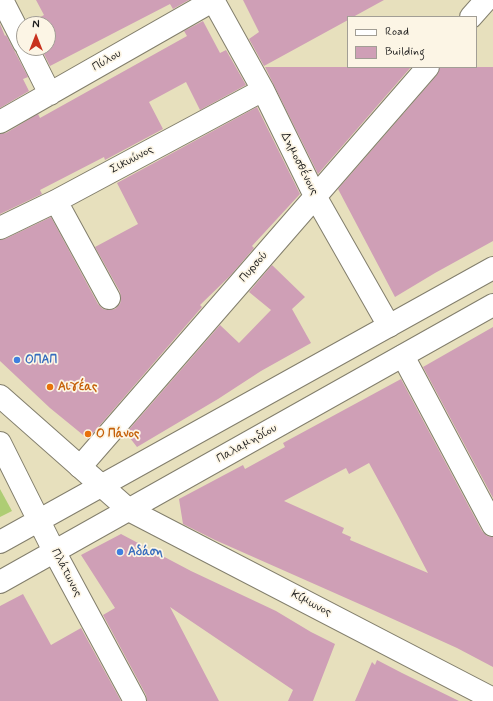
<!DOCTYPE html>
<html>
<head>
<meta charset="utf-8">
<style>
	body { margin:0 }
	#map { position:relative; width:493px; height:701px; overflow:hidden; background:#e7e0bd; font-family:Mynerve,sans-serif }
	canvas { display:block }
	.legend { position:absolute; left:347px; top:16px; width:130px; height:52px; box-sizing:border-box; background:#fcf5e5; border:1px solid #a29e95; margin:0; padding:5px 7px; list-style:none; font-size:12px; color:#1c1c1c }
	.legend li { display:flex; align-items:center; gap:8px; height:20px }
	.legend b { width:20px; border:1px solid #a29e95 }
	.north { position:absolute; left:16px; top:16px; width:40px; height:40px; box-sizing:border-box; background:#fcf5e5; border:1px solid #a29e95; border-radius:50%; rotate:0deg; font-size:11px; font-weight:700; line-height:16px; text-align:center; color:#1c1c1c }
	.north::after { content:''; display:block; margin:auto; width:14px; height:18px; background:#c8321e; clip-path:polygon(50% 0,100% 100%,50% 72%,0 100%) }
</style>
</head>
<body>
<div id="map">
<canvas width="493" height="701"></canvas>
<ul class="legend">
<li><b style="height:5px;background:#fff"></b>Road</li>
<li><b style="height:11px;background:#cf9fb6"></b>Building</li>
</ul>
<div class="north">N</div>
</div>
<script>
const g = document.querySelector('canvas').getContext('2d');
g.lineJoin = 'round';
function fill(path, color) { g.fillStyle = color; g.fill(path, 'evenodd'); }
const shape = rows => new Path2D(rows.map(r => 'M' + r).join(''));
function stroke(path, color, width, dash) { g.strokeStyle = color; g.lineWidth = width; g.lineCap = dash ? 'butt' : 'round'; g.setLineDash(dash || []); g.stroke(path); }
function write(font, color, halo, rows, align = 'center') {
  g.font = font + ' Mynerve,sans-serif'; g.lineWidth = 3.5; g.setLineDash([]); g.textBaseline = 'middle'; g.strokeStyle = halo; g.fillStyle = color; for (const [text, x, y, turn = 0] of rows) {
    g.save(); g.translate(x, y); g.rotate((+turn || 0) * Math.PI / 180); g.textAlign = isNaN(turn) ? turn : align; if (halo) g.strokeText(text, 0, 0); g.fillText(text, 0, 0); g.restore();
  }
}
fill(shape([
	[0,489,12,511,0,517]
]), '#aecd74');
fill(shape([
	[36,0,189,0,173,9,170,4,50,66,41,48,48,48,48,24,28,24,44,15],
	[243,0,384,0,353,17,348,17,348,20,264,66,249,39,259,32],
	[203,21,220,53,226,50,246,85,200,110,186,82,149,102,163,129,105,160,104,157,40,190,42,194,0,214,0,134,6,133,38,114,40,118,187,36,184,31],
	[0,24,5,36,6,35,15,52,28,77,23,79,29,91,0,108],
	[265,67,411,67,318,174],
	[440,67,493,67,493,241,435,273,395,297,338,189,437,75],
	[257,107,300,194,252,246,254,248,230,276,200,305,202,307,88,439,50,408,0,361,0,240,5,239,51,217,98,304,103,309,108,310,115,309,120,304,121,299,120,292,95,247,138,224,117,183],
	[272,265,305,297,292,309,311,343,261,371,218,399,137,447,126,433,220,325,239,343,271,310,249,292],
	[493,327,493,498,423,367],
	[401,379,482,531,487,536,493,537,493,667,457,648,373,610,215,540,183,524,179,499,243,465,245,469,285,447,283,443],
	[369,463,399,518,428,573,350,540,351,537,342,533,344,528,284,501,346,468,349,474],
	[121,534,191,571,276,611,311,632,335,644,313,701,288,701,293,690,170,607,219,701,147,701,146,695,103,615,115,608,81,555],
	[23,594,51,645,81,628,121,701,0,701,0,606],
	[377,660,402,673,459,701,355,701,372,662,375,665]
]), '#cf9fb6');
const street = shape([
	[2,0,24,43],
	[213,0,263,90,315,196,389,326],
	[471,17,486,0],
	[27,48,50,94],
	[0,122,214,0],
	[56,201,109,298],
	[0,228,56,201,263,90],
	[403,356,493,525],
	[80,467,428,67],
	[129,510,493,699],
	[54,551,135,701]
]);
const secondary = shape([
	[0,396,129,510],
	[0,443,54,551],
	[0,542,493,268],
	[0,582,493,305]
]);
stroke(street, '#827e6c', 24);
stroke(secondary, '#827e6c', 24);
stroke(street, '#fff', 22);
stroke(secondary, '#fff', 22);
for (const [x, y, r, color] of [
	[17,360,4,"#3f7fe0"],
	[50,387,4,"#e8710a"],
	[88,434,4,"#e8710a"],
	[120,552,4,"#3f7fe0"]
]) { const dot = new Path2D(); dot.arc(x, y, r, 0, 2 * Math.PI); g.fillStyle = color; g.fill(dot); stroke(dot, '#fcf5e5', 1.5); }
write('12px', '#1c1c1c', '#fcf5e5', [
	["Πύλου",107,61,-30],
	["Σικυώνος",132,160,-28],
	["Δημοσθένους",299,164,63],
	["Πυρσού",254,267,-49],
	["Παλαμηδίου",247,444,-29],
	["Πλάτωνος",66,573,62],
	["Κίμωνος",311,604,27]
]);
write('bold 12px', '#366cbe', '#fcf5e5', [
	["ΟΠΑΠ",25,360],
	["Αδάση",128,552]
], 'left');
write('bold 12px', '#c56008', '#fcf5e5', [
	["Αιγέας",58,387],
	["Ο Πάνος",96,434]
], 'left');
</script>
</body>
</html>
